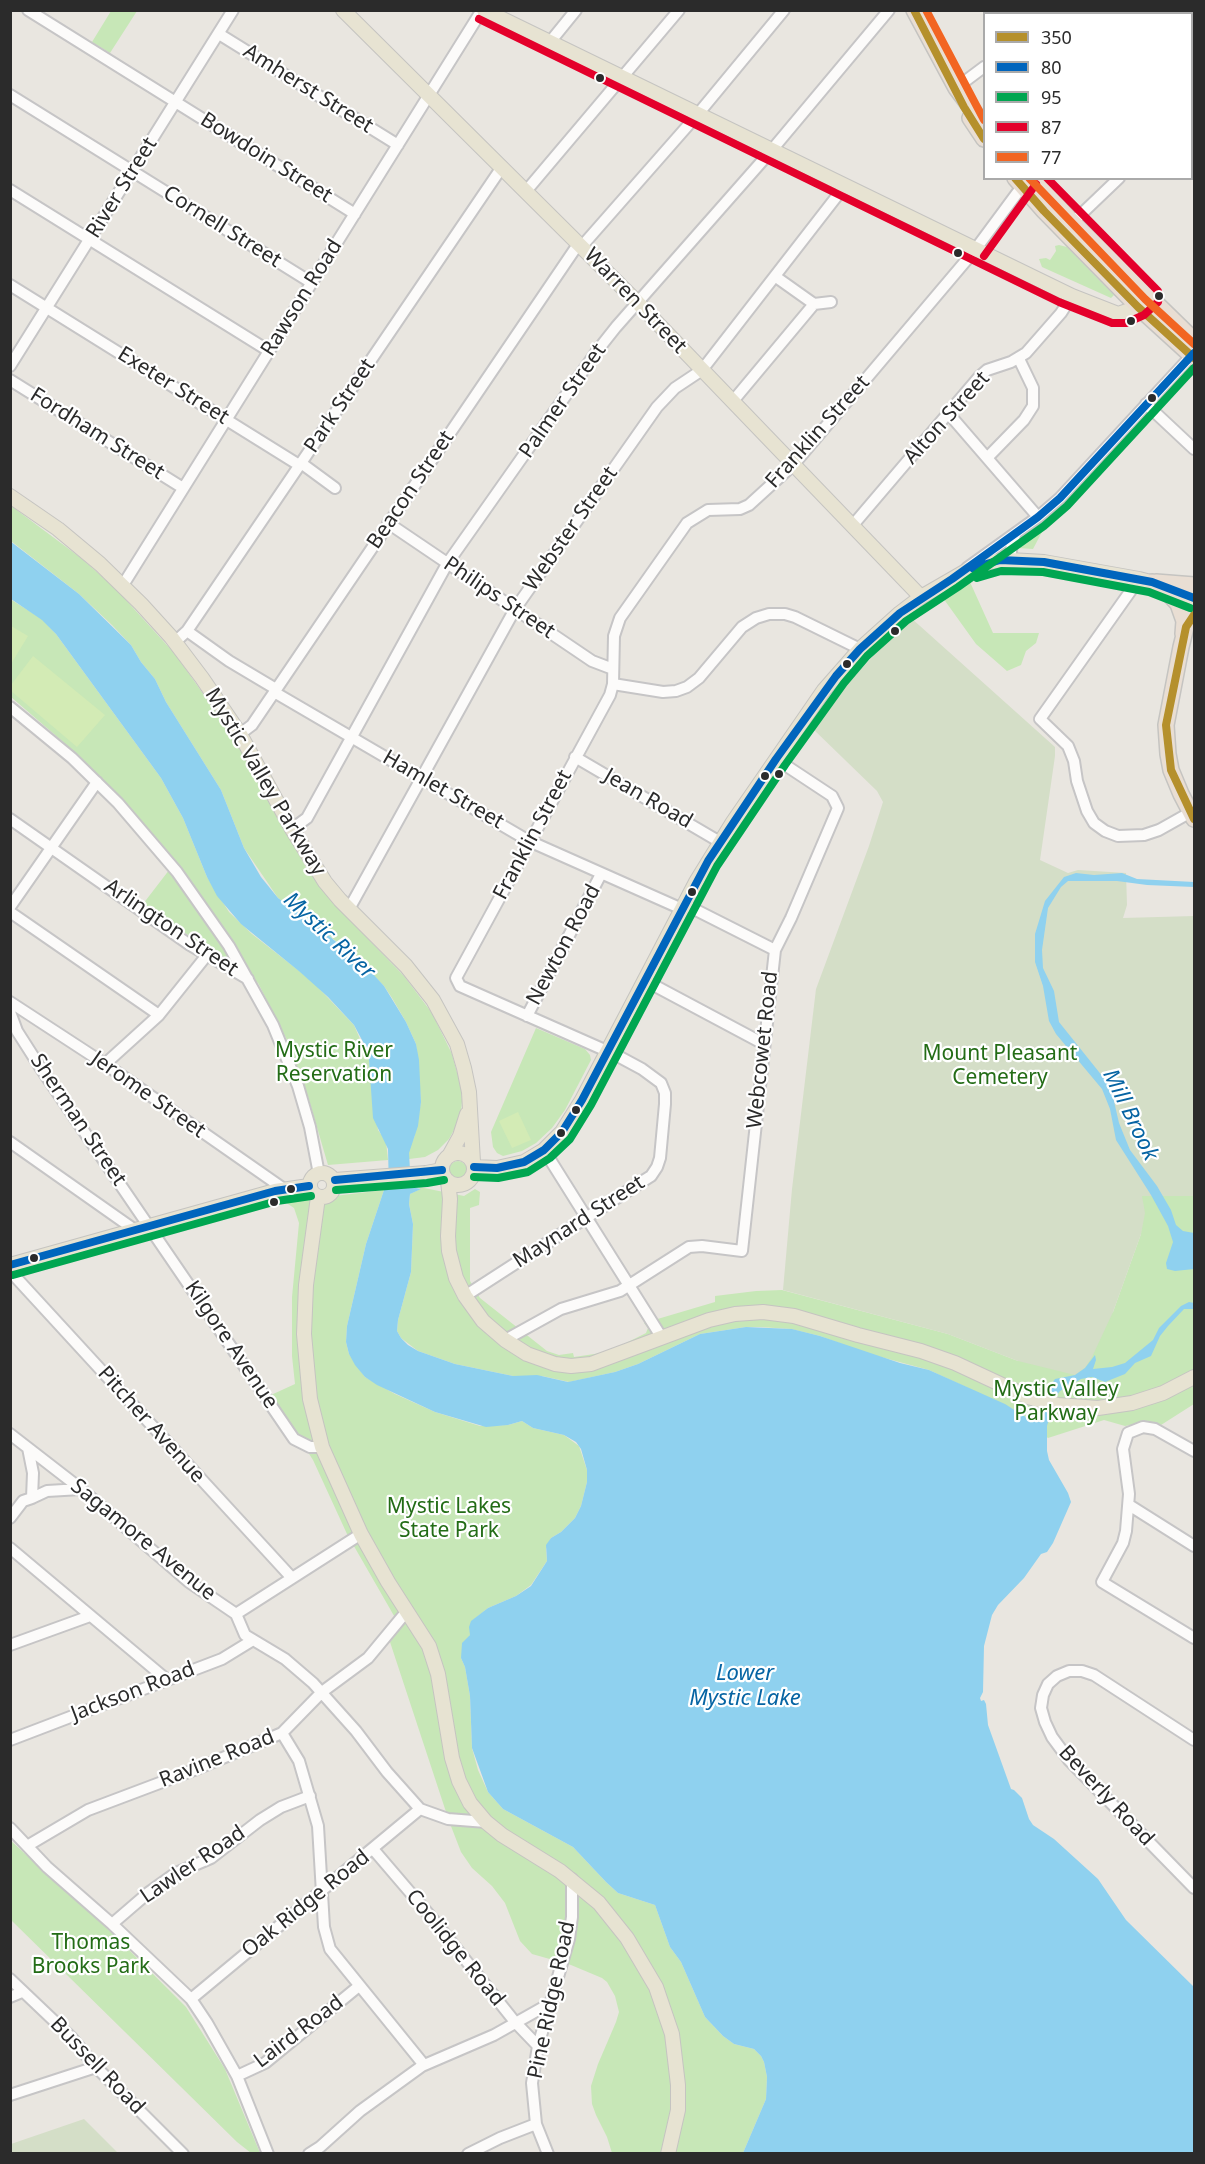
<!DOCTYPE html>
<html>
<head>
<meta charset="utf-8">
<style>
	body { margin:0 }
	#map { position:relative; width:1205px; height:2164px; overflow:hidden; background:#e9e6e0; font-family:"Noto Sans",sans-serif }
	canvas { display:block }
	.frame { position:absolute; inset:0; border:12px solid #2b2b2b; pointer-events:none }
	.legend { position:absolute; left:983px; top:12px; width:210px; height:168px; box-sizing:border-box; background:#fff; border:2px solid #aaa; margin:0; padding:8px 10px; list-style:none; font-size:18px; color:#2b2b2b }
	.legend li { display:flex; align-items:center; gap:12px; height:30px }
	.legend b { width:30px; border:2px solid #aaa }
</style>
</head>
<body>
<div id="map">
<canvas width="1205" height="2164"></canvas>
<div class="frame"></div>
<ul class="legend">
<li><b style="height:8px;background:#b5902c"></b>350</li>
<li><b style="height:8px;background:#0065bd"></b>80</li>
<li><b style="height:8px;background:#00a651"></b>95</li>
<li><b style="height:8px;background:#e4002b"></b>87</li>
<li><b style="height:8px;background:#f26522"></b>77</li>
</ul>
</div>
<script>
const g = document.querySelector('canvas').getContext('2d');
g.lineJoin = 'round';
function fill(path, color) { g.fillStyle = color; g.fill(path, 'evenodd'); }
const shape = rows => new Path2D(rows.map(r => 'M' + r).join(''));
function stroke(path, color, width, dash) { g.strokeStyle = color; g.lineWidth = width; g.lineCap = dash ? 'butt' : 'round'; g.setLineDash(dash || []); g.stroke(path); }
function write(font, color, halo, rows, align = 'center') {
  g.font = font + ' "Noto Sans",sans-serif'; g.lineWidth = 4.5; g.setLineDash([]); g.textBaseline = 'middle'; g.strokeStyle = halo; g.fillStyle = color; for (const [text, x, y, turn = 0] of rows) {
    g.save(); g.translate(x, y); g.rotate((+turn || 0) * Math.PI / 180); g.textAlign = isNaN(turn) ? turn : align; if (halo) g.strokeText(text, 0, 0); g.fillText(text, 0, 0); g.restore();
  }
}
fill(shape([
	[111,11,137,11,110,53,92,42],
	[1059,245,1067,247,1114,295,1111,298,1042,267,1039,259,1046,258,1050,260,1056,251,1055,246],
	[10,505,81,558,116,589,175,654,231,733,308,871,337,907,404,976,432,1013,452,1054,461,1087,462,1101,461,1113,455,1128,449,1139,438,1150,425,1157,409,1159,409,1148,414,1138,421,1102,416,1044,406,1022,392,998,384,986,356,958,319,927,278,898,244,848,221,790,166,702,155,679,141,662,131,645,112,625,79,594,11,541],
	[1043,530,1033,549,1018,548,1017,544,1021,538],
	[970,582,993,633,1039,633,1036,643,1026,651,1021,665,1007,671,976,644,943,598],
	[10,599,42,619,56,634,161,778,183,818,207,877,229,912,252,934,312,981,354,1025,369,1060,378,1130,386,1141,388,1160,328,1165,309,1100,287,1040,258,983,143,904,176,861,152,833,90,768,62,741,11,697],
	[536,1028,585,1049,590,1055,591,1060,565,1110,552,1128,536,1143,522,1151,503,1156,497,1153,493,1147,491,1132],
	'449 1170a9 9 0 1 1 18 0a9 9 0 1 1-18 0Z',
	[419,1187,464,1196,475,1189,480,1192,479,1205,470,1208,470,1281,480,1298,547,1351,559,1355,573,1353,574,1357,601,1353,622,1345,646,1333,648,1328,644,1323,715,1302,715,1296,756,1291,782,1290,948,1334,1018,1361,1113,1312,1141,1234,1142,1195,1194,1196,1194,1404,1161,1425,1140,1423,1125,1426,1104,1420,1048,1438,1015,1410,929,1370,866,1353,820,1336,791,1329,760,1327,746,1327,700,1334,638,1364,615,1372,569,1382,542,1376,513,1376,455,1364,418,1351,401,1338,397,1331,398,1320,411,1272,413,1224,409,1204,410,1194,420,1189],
	[384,1190,366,1244,347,1326,346,1342,349,1354,365,1377,395,1394,435,1412,480,1426,508,1425,522,1421,533,1428,564,1435,579,1446,587,1470,587,1482,581,1506,575,1518,561,1532,551,1538,546,1549,547,1561,531,1585,516,1596,488,1608,472,1621,470,1635,461,1658,465,1667,470,1696,472,1748,478,1770,488,1792,503,1809,573,1847,606,1882,618,1893,655,1905,670,1947,681,1962,705,2017,723,2036,734,2044,754,2049,761,2056,764,2062,767,2077,766,2099,743,2153,612,2153,607,2137,596,2115,592,2104,591,2086,598,2064,616,2022,619,2012,615,1996,607,1982,602,1978,571,1965,532,1954,520,1941,505,1903,492,1886,472,1868,461,1852,449,1821,390,1642,401,1628,347,1534,313,1460,271,1395,295,1384,292,1356,292,1297,299,1223,294,1208,285,1202],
	[10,1840,111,1932,186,2007,225,2069,260,2153,251,2153,237,2142,11,1920]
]), '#c7e7b7');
fill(shape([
	[910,617,1055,747,1055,756,1040,860,1068,873,1078,870,1126,873,1127,905,1123,918,1194,916,1194,1196,1142,1196,1145,1213,1141,1234,1113,1312,1092,1357,1085,1368,1075,1375,1018,1361,948,1334,783,1290,792,1189,816,989,869,846,883,802,877,791,811,727,829,703],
	[84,2119,118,2153,11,2153,11,2144]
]), '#d4dec7');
fill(shape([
	[11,626,28,636,11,664],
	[33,656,105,715,77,747,11,691,11,685],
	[518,1112,531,1140,512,1148,499,1121]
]), '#d3ebb5');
fill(shape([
	[10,541,79,594,131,645,141,662,155,679,166,702,221,790,244,848,261,877,278,898,319,927,372,973,384,986,406,1022,416,1044,419,1060,421,1102,418,1126,409,1153,411,1187,421,1189,410,1194,409,1204,413,1224,411,1272,398,1320,397,1331,401,1338,408,1345,418,1351,455,1364,513,1376,537,1375,568,1382,615,1372,638,1364,700,1334,746,1327,792,1329,820,1336,900,1363,929,1370,1005,1404,1029,1419,1039,1412,1044,1395,1055,1379,1075,1375,1085,1368,1095,1355,1096,1360,1093,1369,1112,1367,1125,1363,1153,1340,1159,1328,1181,1306,1189,1302,1194,1303,1194,1309,1184,1309,1168,1326,1160,1336,1151,1356,1135,1363,1125,1374,1105,1382,1092,1377,1081,1379,1060,1391,1055,1398,1047,1426,1047,1451,1049,1460,1068,1493,1071,1502,1053,1543,1047,1552,1041,1554,1024,1578,998,1605,992,1615,984,1646,983,1692,980,1698,981,1701,984,1700,986,1704,988,1725,1011,1789,1014,1790,1022,1798,1029,1819,1033,1825,1054,1839,1098,1879,1126,1920,1194,1987,1194,2153,743,2153,766,2099,767,2077,764,2062,761,2056,754,2049,734,2044,723,2036,705,2017,681,1962,670,1947,655,1905,618,1893,606,1882,573,1847,503,1809,488,1792,472,1748,470,1696,465,1667,461,1658,462,1643,470,1635,469,1627,471,1621,488,1608,516,1596,531,1586,547,1561,546,1545,551,1538,561,1532,575,1518,581,1506,587,1482,587,1470,581,1449,576,1442,564,1435,533,1428,522,1421,508,1425,486,1427,435,1412,377,1385,365,1377,355,1365,349,1354,346,1342,347,1326,366,1244,384,1190,389,1190,388,1149,373,1118,369,1060,363,1042,354,1025,328,997,300,972,241,924,217,896,207,877,183,818,161,778,56,634,42,620,11,599],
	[1076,873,1094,875,1122,873,1137,879,1194,882,1194,887,1147,885,1117,881,1068,881,1061,887,1048,908,1042,950,1043,968,1054,991,1059,1022,1107,1082,1113,1097,1119,1123,1130,1150,1157,1186,1171,1210,1176,1225,1183,1231,1194,1233,1194,1269,1175,1271,1167,1269,1166,1263,1173,1242,1168,1226,1151,1195,1116,1140,1110,1109,1102,1089,1056,1034,1049,1021,1043,986,1035,962,1035,934,1045,901,1064,877]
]), '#8fd1ef');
const minor = shape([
	[28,10,355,214],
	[1056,14,1059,10],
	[219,34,398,145],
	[550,42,576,10],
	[956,88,984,67],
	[10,95,312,283],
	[1192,107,1194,104],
	[10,190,269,351],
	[527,190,679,10],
	[1073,222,1119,178],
	[582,246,698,114,784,10],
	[10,285,299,465],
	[814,304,831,302],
	[10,366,233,10],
	[10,380,183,488],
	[733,401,814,304,776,277],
	[1146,404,1194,449],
	[949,414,1038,517],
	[987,458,1024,420,1033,406,1033,388,1019,359],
	[301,463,335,488],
	[388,523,592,661,613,669],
	[853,525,979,377,987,370,1011,362,1026,353,1061,313,1072,296],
	[1010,560,1012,543,1016,533],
	[967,568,1038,517,1060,498,1194,353],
	[1139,579,1040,719,1068,746,1074,761,1077,781,1087,811,1094,823,1105,831,1118,836,1144,835,1159,830,1191,812],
	[123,585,482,10],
	[187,631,229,661,276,689],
	[175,642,187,631,502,167],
	[613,684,663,692,676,691,687,687,699,678,742,627,756,618,769,614,785,614,795,617,860,649],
	[274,692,529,841,682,909],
	[10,707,72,758,118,803,177,872,229,946,273,1025,298,1086,310,1127,319,1174],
	[240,734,252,725,579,243],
	[575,757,720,842],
	[10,819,190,945,248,979],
	[292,829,307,818,447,564,597,351,616,327,771,151,889,10],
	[684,904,775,950],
	[10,907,97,782],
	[349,909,515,609,657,407,675,388,702,370,844,187],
	[10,912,159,1015],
	[644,980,764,1044],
	[10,1002,105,1064,284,1189],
	[10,1012,17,1031,40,1067,294,1439,310,1447,322,1447],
	[527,1016,601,874],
	[105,1064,159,1015,207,955],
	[10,1142,135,1230],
	[544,1150,662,1338],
	[10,1271,292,1578],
	[465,1296,643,1181,651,1176,657,1167,660,1158,665,1104,665,1093,661,1083,642,1069,616,1055,460,986,456,978,610,695,613,684,614,636,620,618,687,523,708,510,740,509,749,505,794,464,975,250,1026,181],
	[505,1340,561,1309,620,1291,689,1247,702,1246,742,1251,775,950,791,918,838,808,832,796,776,759],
	[10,1434,81,1489,189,1582,236,1614,245,1635,285,1659,313,1683,356,1731,387,1772,420,1809,448,1819,486,1822],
	[1194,1451,1155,1429,1143,1427,1128,1433,1123,1449,1129,1494,1126,1531,1123,1543,1102,1582,1194,1638],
	[32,1498,47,1491,81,1489],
	[1129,1505,1194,1546],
	[10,1518,23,1501,32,1498,33,1473,28,1448],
	[10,1548,166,1679],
	[236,1614,361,1534],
	[10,1645,90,1616],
	[282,1733,299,1761,318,1826,324,1927,330,1949,424,2065],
	[10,1740,222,1659,253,1640],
	[1194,1740,1094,1675,1082,1671,1069,1671,1057,1676,1048,1684,1043,1695,1041,1708,1045,1722,1052,1737,1069,1760,1194,1888],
	[10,1828,47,1867,112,1924,191,1999,207,2023,237,2076,268,2154],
	[27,1846,88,1810,194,1770,282,1733,322,1692,368,1658,407,1611],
	[373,1849,432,1918,515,2022,538,2046],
	[112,1924,148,1893,176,1873,211,1858,260,1820,281,1807,310,1796],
	[10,1979,71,2037,96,2067,183,2154],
	[10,1997,22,1992],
	[191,1999,420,1809],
	[237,2076,265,2063,359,1986],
	[10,2095,96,2067],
	[309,2154,320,2147,360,2111,422,2066,494,2035,549,2004],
	[468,2154,500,2138,536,2124],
	[548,2154,536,2124,532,2083,538,2046,569,1939,572,1917,572,1879]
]);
const major = shape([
	[343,10,638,303,921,597],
	[484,10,1072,296,1118,314,1138,307,1149,297],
	[10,496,58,529,100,564,141,604,171,637,202,678,240,734,292,829,325,882,340,900,406,966,433,1000,457,1044,464,1068,469,1092,473,1162],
	'442 1169a16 16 0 1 1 32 0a16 16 0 1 1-32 0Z',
	[449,1156,460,1136,467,1114],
	[474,1167,497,1168,524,1162,544,1150,562,1132,582,1100,696,882,733,822,824,690,860,649,900,613,921,597,966,571,989,562,1010,560,1044,562,1139,579,1166,586,1194,598],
	'310 1185a12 12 0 1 1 24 0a12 12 0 1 1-24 0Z',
	[335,1180,426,1173,442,1170],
	[448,1181,450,1199,448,1236,449,1251,456,1278,465,1296,483,1321,505,1340,527,1354,555,1364,571,1366,591,1364,709,1320,735,1314,763,1312,794,1316,858,1335,921,1351,955,1363,1028,1397,1058,1405,1098,1408,1132,1403,1163,1393,1194,1377],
	[318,1197,306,1285,304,1334,310,1399,322,1447,361,1534,388,1582,429,1646,438,1674,452,1758,459,1781,470,1803,486,1822,502,1835,560,1871,599,1903,627,1938,656,1987,672,2034,678,2085,678,2110,668,2154],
	[10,1265,275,1191,309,1186]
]);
const highway = shape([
	[914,10,956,88,984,125],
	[970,118,984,139],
	[1015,178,1044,211,1138,307,1194,358],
	[1032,178,1073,222,1194,340],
	[1152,582,1166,591,1178,604,1184,621,1183,634],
	[1156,582,1194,585],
	[1194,615,1186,627,1181,647,1166,725,1168,754,1171,770,1181,794,1194,819]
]);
stroke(minor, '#c6c5c6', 14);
stroke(major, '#c5c4c1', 16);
stroke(highway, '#c5c4c1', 18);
stroke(minor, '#fcfbfa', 10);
stroke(major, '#e7e3d2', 14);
stroke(highway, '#e9ded3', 15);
stroke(shape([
	[914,10,964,107,984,139],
	[1015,178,1044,211,1138,307,1194,358],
	[1194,615,1186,627,1166,725,1171,770,1194,819]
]), '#b5902c', 8);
stroke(shape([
	[973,568,1000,560,1044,562,1152,582,1194,598],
	[474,1167,497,1168,524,1162,544,1150,562,1132,582,1100,708,861,776,759,836,676,860,649,900,613,952,579,1038,517,1060,498,1194,353],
	[335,1180,442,1170],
	[10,1265,275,1191,309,1186]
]), '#0065bd', 8);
stroke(shape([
	[977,578,1001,571,1043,572,1149,592,1190,608],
	[474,1177,498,1178,528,1172,550,1158,570,1139,591,1105,717,866,785,765,844,683,867,656,906,621,958,587,1044,526,1067,506,1194,368],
	[336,1190,427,1183,444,1180],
	[13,1275,277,1201,311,1196]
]), '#00a651', 8);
stroke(shape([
	[479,19,1059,302,1112,323,1126,323,1144,315,1158,302,1159,296,1158,291,1047,178],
	[984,256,1036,184]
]), '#e4002b', 8);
stroke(shape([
	[926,10,984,120],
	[1029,178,1145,299,1194,344]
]), '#f26522', 8);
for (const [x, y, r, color] of [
	[600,78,5,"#2b2b2b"],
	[958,253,5,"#2b2b2b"],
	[1159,296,5,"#2b2b2b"],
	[1131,321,5,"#2b2b2b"],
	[1152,398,5,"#2b2b2b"],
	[895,631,5,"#2b2b2b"],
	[847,664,5,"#2b2b2b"],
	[779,774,5,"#2b2b2b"],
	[765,776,5,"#2b2b2b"],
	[692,892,5,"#2b2b2b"],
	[576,1110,5,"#2b2b2b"],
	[561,1133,5,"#2b2b2b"],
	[291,1189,5,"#2b2b2b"],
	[274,1202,5,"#2b2b2b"],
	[34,1258,5,"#2b2b2b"]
]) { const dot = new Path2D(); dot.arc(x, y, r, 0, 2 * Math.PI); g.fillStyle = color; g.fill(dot); stroke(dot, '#fff', 2); }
write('21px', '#2b2b2b', '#fff', [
	["Amherst Street",308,89,32],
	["Bowdoin Street",266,158,32],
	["River Street",122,188,-58],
	["Cornell Street",222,227,32],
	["Rawson Road",302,298,-58],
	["Warren Street",635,301,46],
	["Exeter Street",173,386,32],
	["Palmer Street",563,401,-55],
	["Park Street",340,406,-56],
	["Alton Street",947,418,-48],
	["Franklin Street",818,432,-48],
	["Fordham Street",97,434,32],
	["Beacon Street",411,490,-56],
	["Webster Street",571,529,-55],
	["Philips Street",499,598,34],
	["Mystic Valley Parkway",265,782,59],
	["Hamlet Street",443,790,30],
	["Jean Road",648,799,30],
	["Franklin Street",533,835,-62],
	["Arlington Street",171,928,34],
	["Newton Road",564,945,-62],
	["Webcowet Road",763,1050,-84],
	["Jerome Street",148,1095,35],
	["Sherman Street",78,1120,56],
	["Maynard Street",579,1222,-33],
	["Kilgore Avenue",231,1345,56],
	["Pitcher Avenue",151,1425,48],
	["Sagamore Avenue",143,1540,39],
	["Jackson Road",133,1692,-21],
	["Ravine Road",217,1759,-22],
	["Beverly Road",1106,1796,47],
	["Lawler Road",193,1865,-34],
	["Oak Ridge Road",306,1904,-39],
	["Coolidge Road",455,1948,51],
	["Pine Ridge Road",552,2000,-78],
	["Laird Road",299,2032,-37],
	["Bussell Road",97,2066,46]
]);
write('21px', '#236c16', '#fff', [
	["Mystic River",334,1051],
	["Reservation",334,1075],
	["Mount Pleasant",1000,1054],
	["Cemetery",1000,1078],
	["Mystic Valley",1056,1390],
	["Parkway",1056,1414],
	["Mystic Lakes",449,1507],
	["State Park",449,1531],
	["Thomas",91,1943],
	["Brooks Park",91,1967]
]);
write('italic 22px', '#0664a3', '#fff', [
	["Mystic River",329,936,43],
	["Mill Brook",1130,1115,64],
	["Lower",745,1674],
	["Mystic Lake",745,1699]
]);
</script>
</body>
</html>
